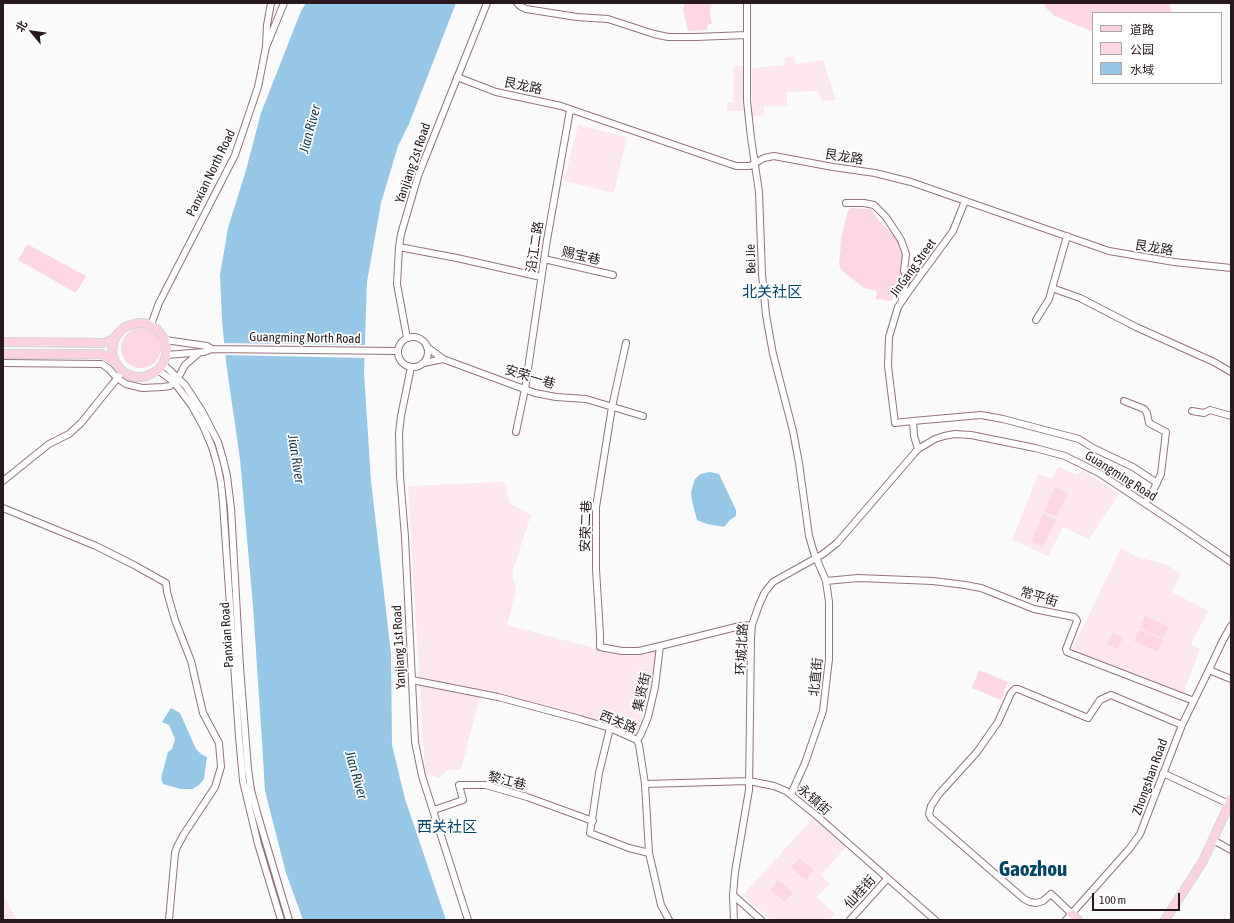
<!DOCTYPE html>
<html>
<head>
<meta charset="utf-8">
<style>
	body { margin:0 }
	#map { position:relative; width:1234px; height:923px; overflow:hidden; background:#fafafa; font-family:"Asap Condensed","Noto Sans SC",sans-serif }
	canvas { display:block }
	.frame { position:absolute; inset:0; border:4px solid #27191d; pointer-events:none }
	.legend { position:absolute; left:1092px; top:12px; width:130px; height:72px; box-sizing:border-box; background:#fff; border:1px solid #a9a3a5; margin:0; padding:5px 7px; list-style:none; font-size:12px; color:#27191d }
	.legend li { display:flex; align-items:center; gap:8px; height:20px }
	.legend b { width:20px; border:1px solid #a9a3a5 }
	.north { position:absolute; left:12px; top:12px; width:40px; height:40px; -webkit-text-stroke:3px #fff; paint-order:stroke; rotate:299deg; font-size:11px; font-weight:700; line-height:16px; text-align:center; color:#27191d }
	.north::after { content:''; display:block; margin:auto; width:14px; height:18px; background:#27191d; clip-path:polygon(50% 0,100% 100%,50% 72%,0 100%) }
	.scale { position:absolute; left:1092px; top:893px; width:88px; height:18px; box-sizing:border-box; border:2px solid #27191d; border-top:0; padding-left:5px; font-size:12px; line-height:14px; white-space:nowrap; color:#27191d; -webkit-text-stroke:3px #fff; paint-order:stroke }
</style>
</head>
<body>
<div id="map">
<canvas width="1234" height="923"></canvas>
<div class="frame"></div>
<ul class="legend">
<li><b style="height:5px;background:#fad3df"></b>道路</li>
<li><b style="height:11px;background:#fdd8e4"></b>公园</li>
<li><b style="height:11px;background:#96c7e6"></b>水域</li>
</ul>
<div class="north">北</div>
<div class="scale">100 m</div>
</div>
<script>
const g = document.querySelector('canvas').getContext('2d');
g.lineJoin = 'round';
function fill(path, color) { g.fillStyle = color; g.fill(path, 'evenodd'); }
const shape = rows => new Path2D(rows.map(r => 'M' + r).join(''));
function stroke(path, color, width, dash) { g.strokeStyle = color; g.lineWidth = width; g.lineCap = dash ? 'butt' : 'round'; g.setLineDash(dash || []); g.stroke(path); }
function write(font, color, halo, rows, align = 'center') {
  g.font = font + ' "Asap Condensed","Noto Sans SC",sans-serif'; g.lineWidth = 3.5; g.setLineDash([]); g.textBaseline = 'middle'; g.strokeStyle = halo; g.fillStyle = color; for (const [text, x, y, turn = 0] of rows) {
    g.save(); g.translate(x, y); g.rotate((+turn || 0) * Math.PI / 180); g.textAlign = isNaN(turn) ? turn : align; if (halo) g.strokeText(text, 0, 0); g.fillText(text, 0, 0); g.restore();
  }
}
fill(shape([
	[794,56,796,64,823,60,836,100,822,101,817,91,787,92,787,106,764,107,764,115,752,116,752,68,785,65,784,57],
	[734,66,744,66,743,111,727,111,727,103,733,102],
	[578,125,627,137,614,193,564,181],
	[1058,467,1078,475,1082,470,1119,494,1089,539,1063,527,1048,556,1012,540,1038,474,1052,479],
	[504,482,510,504,531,515,512,573,516,590,507,625,598,649,636,656,645,651,656,652,650,688,637,733,482,689,461,769,448,770,439,778,425,774,408,486],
	[1121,548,1137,557,1165,564,1181,573,1172,592,1208,611,1191,644,1200,649,1183,694,1072,650],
	[814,817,846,847,821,875,830,884,817,897,835,914,829,920,771,920,743,895],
	[3,894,17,920,3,920]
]), '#fbe7ed');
fill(shape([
	[684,3,712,3,710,12,712,24,708,24,707,30,688,31,683,11],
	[1044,3,1169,3,1172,13,1093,13,1093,32,1055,16,1046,8],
	[851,208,871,209,880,222,896,238,899,244,902,251,903,265,902,273,904,283,896,296,893,297,893,300,890,301,876,299,877,291,864,288,841,270,839,264,842,235,847,213],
	[27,244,86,276,76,293,18,260],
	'121 348a20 20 0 1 1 40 0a20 20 0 1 1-40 0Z',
	[1055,487,1068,493,1057,516,1044,512],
	[1043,514,1056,520,1043,546,1031,542],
	[1145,616,1169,627,1163,639,1140,628],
	[1139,629,1163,640,1157,652,1134,641],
	[1112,633,1123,637,1118,649,1107,644],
	[979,670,1008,682,1001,700,972,688],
	[799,858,814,870,806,880,791,867],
	[778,880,793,893,785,902,770,890]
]), '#fdd8e4');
fill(shape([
	[306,3,456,3,409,124,398,146,381,203,367,282,364,372,371,481,391,654,392,745,405,799,446,920,303,920,286,873,265,791,263,757,253,606,240,459,226,362,222,320,220,275,228,228,246,170,261,113,301,11],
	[710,472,719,474,736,510,736,516,730,520,724,527,707,524,697,520,692,501,691,492,695,479,700,474],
	[171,708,180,713,196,749,201,754,207,757,204,779,199,785,193,789,180,789,163,784,161,778,168,752,172,749,175,739,169,725,162,722]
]), '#96c7e6');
fill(shape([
	[222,343,367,345,367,358,223,355]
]), '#fafafa');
const minor = shape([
	[517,3,520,6,526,9,577,17,608,19,654,34,668,37,696,37,746,35],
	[747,3,747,101,751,138,759,192,762,274,766,315,773,354,793,431,799,463,809,536,814,553,826,581,829,602,829,659,823,711,805,763,791,794],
	[266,46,267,25,271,3],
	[457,77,496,92,561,106,736,166,750,166,764,158,774,156,833,167,875,173,911,182,1109,251,1174,262,1231,268],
	[846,203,864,203,874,205,886,217,901,240,906,254,904,271,907,277,905,285,901,295,902,300],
	[399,247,457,258,541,277],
	[544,259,613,275],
	[1052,288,1080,298,1136,327,1214,362,1231,372],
	[1036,320,1049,299,1067,236],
	[151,325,159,303,235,155,258,87,266,47,284,3],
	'398 352a15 15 0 1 1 30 0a15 15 0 1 1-30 0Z',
	[407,338,397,284,399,247,401,234,418,176,487,3],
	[165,340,207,346,212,349],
	[626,343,612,407,596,507,596,569,600,635,600,647,622,651,639,651,660,646],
	[427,347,443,359,535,393,556,397,586,399,643,416],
	[166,355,204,352,212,349,398,351],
	[3,363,102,364,109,369,117,378,126,384,142,388,163,387,170,386,178,378,185,365,199,353],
	[424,363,443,359],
	[163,364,185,385,202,411,218,442,223,459,227,476,231,508,240,667,248,769,251,790,258,816,289,920],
	[411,367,401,416,399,433,400,476,405,537,415,742,422,776,468,920],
	[158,370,174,382,192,406,203,426,212,447,217,464,221,483,223,503,239,737,243,781,258,844,281,920],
	[1124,401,1144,409,1147,413,1149,423,1166,432,1161,474,1153,491,1145,503],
	[1192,411,1204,413,1210,410,1231,416],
	[913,421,981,415,1003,419,1079,439,1093,448,1133,467,1157,483],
	[516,432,525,389,547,240,570,110],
	[918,449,914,436,913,421,895,423,888,366,889,337,898,307,909,291,953,231,965,201],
	[3,481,49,444,69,434,81,423,119,376],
	[3,508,96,546,134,565,166,583,167,592,175,620,191,661,203,713,219,743,221,767,215,787,184,834,177,847,175,853,169,920],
	[826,581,858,578,933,581,965,585,981,588,1034,609,1074,617,1076,619,1077,621,1066,649,1067,652,1194,701],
	[1209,670,1231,679],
	[412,680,498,697,580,719,610,728,637,740,639,745,645,784,649,853,661,905,669,920],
	[610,728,599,773,590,833,629,848,649,853],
	[637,740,641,734,648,717,655,687,660,646,740,626,752,625],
	[1163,773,1229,804],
	[645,784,749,781,774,786,786,791,817,816,935,920],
	[434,810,463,800,459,785,486,785,527,797,593,821],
	[1213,840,1231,850],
	[733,895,761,920],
	[1072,914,1051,894,1043,901,1036,903,1030,902,1024,899,931,818,929,814,931,806,939,794,977,752,998,722,1011,693,1015,689,1018,689,1088,718,1100,700,1111,695,1182,725],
	[734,920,733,895,735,872,749,790,751,638,752,625,759,605,765,592,773,582,823,554,837,543,918,449,935,439,944,436,955,434,971,435,1035,448,1065,456,1099,473,1176,524,1231,562],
	[850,920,887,879],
	[1066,920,1130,848,1140,834,1182,725,1206,676,1223,640,1231,626]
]);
const major = shape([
	[3,342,103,343,109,341,116,336,122,329,127,326,138,323,145,323,157,329,165,340,166,355,163,364,158,370,151,374,144,377,136,377,129,375,122,371,115,362,112,353,113,344,116,336],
	[3,354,101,354,115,362],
	[1072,914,1078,920],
	[1165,920,1203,861,1231,800]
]);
stroke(minor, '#94717c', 8);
stroke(major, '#d8d6d6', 10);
stroke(minor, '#fff', 6);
stroke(major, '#fad3df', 8);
write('13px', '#27191d', '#fff', [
	["艮龙路",523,86,12],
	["艮龙路",844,157,9],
	["Yanjiang 2st Road",413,163,-71],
	["Panxian North Road",211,173,-64],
	["沿江二路",535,247,-81],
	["艮龙路",1154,248,9],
	["赐宝巷",581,256,13],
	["Bei Jie",751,259,-92],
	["JinGang Street",913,268,-54],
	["Guangming North Road",305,338,1],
	["安荣一巷",530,377,17],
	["Guangming Road",1121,476,32],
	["安荣二巷",586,526,-88],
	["常平街",1039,597,17],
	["Panxian Road",227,635,-94],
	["Yanjiang 1st Road",399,647,-93],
	["环城北路",742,649,-87],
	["北直街",816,677,-84],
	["集贤街",642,692,-77],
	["西关路",618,722,22],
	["Zhongshan Road",1150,777,-70],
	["黎江巷",507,781,14],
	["永镇街",814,800,41],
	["仙桂街",860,892,-48]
]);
write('italic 14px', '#163d54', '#fff', [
	["Jian River",310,129,-75],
	["Jian River",296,459,81],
	["Jian River",356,775,74]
]);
write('15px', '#004463', '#fff', [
	["北关社区",772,292],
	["西关社区",447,827]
]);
write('bold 21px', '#004463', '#fff', [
	["Gaozhou",1033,869]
]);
</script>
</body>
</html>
